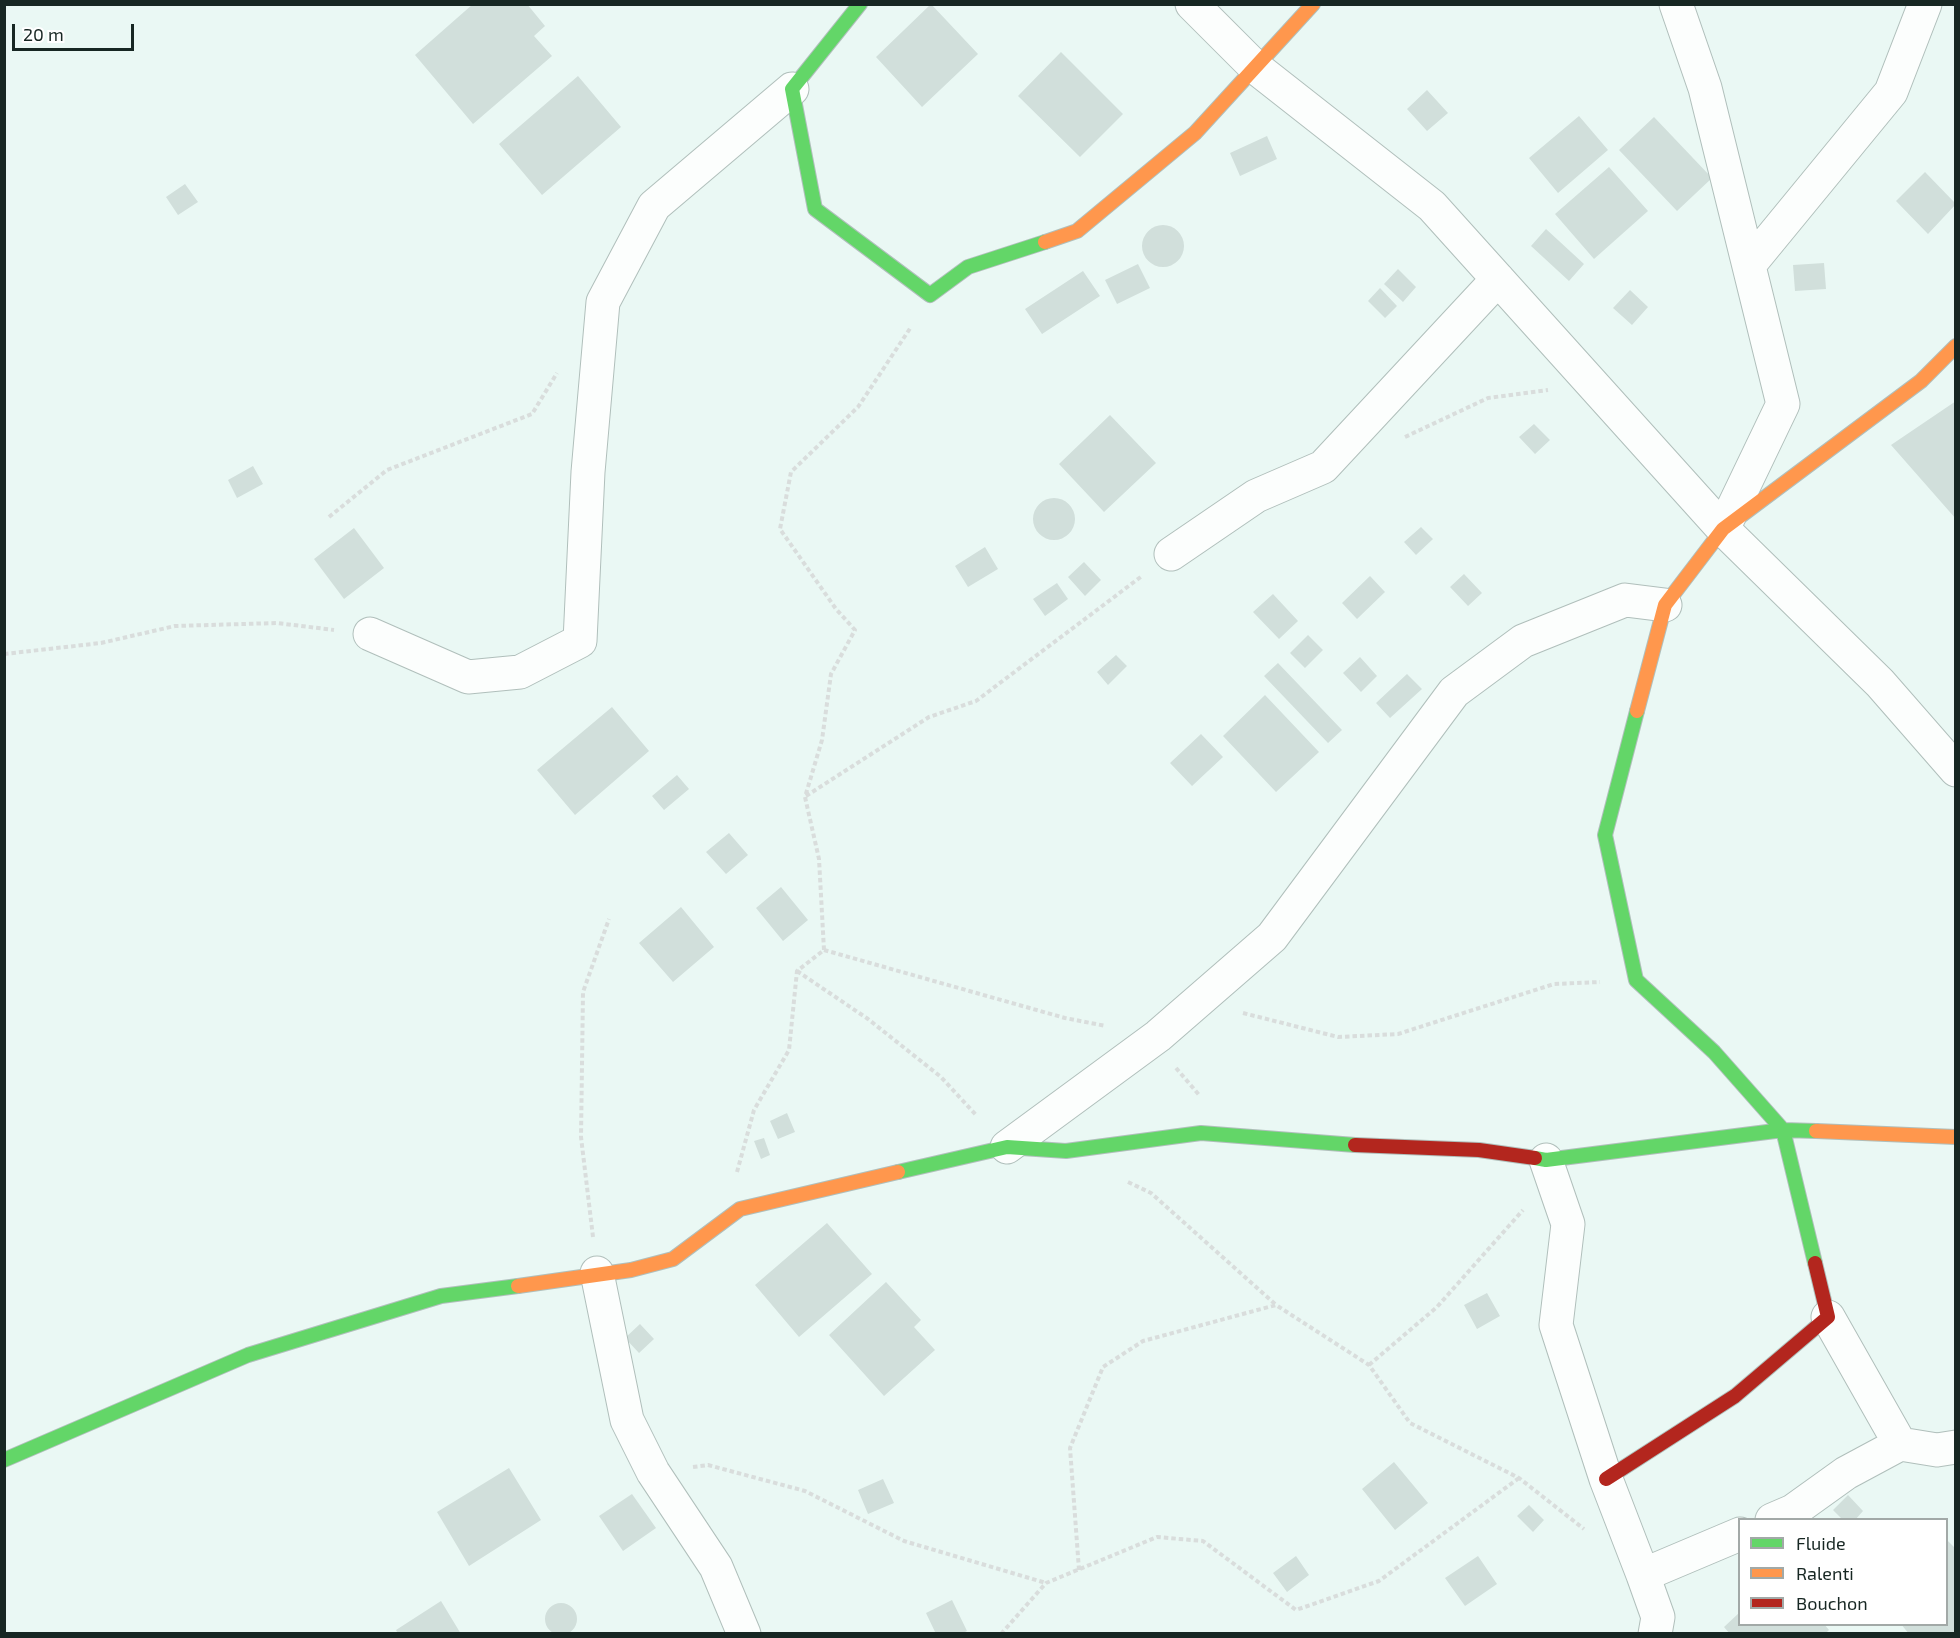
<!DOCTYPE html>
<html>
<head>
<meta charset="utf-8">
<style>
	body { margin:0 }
	#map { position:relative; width:1960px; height:1638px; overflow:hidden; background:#eaf8f4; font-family:"Exo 2",sans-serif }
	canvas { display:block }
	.frame { position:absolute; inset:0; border:6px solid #172723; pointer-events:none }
	.legend { position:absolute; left:1738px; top:1518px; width:210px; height:108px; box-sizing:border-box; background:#fff; border:2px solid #a2a9a7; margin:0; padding:8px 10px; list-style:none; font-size:18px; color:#172723 }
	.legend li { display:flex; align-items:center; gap:12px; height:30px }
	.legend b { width:30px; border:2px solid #a2a9a7 }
	.scale { position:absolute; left:12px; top:24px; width:122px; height:27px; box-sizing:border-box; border:3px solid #172723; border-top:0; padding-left:8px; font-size:18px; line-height:21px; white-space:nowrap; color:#172723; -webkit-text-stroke:4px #fff; paint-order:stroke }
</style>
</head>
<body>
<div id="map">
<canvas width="1960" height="1638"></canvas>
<div class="frame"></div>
<ul class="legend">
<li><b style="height:8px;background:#63d668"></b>Fluide</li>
<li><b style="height:8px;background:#ff974d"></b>Ralenti</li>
<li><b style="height:8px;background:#b3261e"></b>Bouchon</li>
</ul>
<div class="scale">20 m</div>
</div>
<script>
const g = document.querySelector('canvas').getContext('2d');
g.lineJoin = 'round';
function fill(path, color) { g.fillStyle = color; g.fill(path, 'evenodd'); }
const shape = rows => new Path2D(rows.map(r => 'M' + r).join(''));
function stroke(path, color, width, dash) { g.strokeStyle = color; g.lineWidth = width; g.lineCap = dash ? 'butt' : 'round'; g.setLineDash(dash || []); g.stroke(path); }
fill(shape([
	[473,4,527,4,545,26,534,36,552,56,473,124,415,55],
	[931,4,978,54,922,107,876,57],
	[1061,52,1123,114,1080,157,1018,96],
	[578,76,621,127,542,195,499,144],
	[1427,90,1448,113,1427,131,1407,109],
	[1579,116,1608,150,1558,193,1529,158],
	[1654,117,1712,178,1677,211,1619,150],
	[1267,136,1277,159,1240,176,1230,153],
	[1609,167,1648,211,1594,259,1555,214],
	[1925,172,1956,204,1928,234,1896,201],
	[185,184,198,202,178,215,166,197],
	'1142 246a21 21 0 1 1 42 0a21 21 0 1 1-42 0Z',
	[1546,229,1584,264,1569,281,1531,246],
	[1824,263,1826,289,1795,291,1793,265],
	[1138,264,1150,288,1117,304,1105,280],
	[1398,269,1416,287,1403,302,1384,284],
	[1083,271,1100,296,1042,334,1025,309],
	[1380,288,1397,306,1385,318,1368,301],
	[1630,290,1648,307,1632,325,1613,308],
	[1956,401,1956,519,1891,445],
	[1110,415,1156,463,1104,512,1059,464],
	[1534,424,1550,440,1535,454,1519,437],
	[253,466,263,484,237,498,228,480],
	'1033 519a21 21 0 1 1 42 0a21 21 0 1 1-42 0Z',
	[1421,527,1433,539,1416,555,1404,542],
	[354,528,384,568,344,599,314,559],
	[985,547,998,569,968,587,955,566],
	[1084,562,1101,580,1085,596,1068,577],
	[1464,574,1482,593,1468,606,1450,587],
	[1370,576,1385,592,1357,619,1342,603],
	[1057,583,1068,599,1045,616,1033,599],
	[1273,594,1298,621,1279,639,1253,612],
	[1308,635,1323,650,1305,668,1290,653],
	[1116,655,1127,666,1108,685,1097,672],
	[1360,657,1377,676,1361,692,1343,673],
	[1278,663,1342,730,1328,743,1264,676],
	[1407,674,1422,689,1390,718,1376,703],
	[1265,695,1319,752,1276,792,1223,736],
	[612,707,649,751,575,815,537,770],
	[1201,734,1223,757,1192,786,1170,763],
	[677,775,689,789,664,810,652,796],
	[729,833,748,855,726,874,706,852],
	[781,887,808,920,783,941,756,908],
	[681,907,714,947,673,982,639,943],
	[787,1113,795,1132,778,1139,770,1121],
	[764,1138,770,1155,761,1159,754,1141],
	[827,1223,872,1274,799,1337,755,1285],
	[886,1282,921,1320,914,1327,935,1350,884,1396,829,1335],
	[1487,1293,1500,1316,1477,1329,1464,1305],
	[640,1324,654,1339,639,1353,625,1338],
	[1394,1462,1428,1503,1395,1530,1362,1489],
	[509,1468,541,1520,469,1566,437,1512],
	[883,1479,894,1503,868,1514,858,1490],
	[632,1494,656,1528,623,1551,599,1516],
	[1848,1495,1863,1511,1855,1520,1843,1520,1833,1510],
	[1529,1505,1544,1520,1533,1532,1517,1516],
	[1946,1539,1956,1549,1956,1634,1909,1634,1901,1624,1946,1624],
	[1296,1556,1309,1575,1287,1592,1273,1573],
	[1478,1556,1497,1584,1465,1606,1445,1578],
	[952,1600,967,1631,961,1634,936,1634,926,1613],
	[441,1601,461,1634,398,1634,396,1630],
	'545 1619a16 16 0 1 1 32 0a16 16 0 1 1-32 0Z',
	[1740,1612,1740,1624,1824,1624,1829,1630,1825,1634,1730,1634,1724,1627]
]), '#d1dfdb');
const street = shape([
	[1192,4,1255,67,1432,206,1723,529],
	[1676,4,1705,88,1783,404,1723,529,1880,683,1956,770],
	[1749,265,1891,92,1925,4],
	[1171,554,1256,496,1323,467,1498,279],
	[370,634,468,677,520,672,580,641,588,472,603,302,654,206,792,89],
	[1007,1147,1158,1036,1272,937,1454,692,1523,641,1625,600,1665,605],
	[1546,1160,1568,1224,1556,1325,1606,1479,1643,1575,1740,1534],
	[597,1273,627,1420,653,1472,716,1567,744,1634],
	[1828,1317,1900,1444],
	[1772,1520,1793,1511,1846,1473,1900,1444,1937,1450,1956,1447],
	[1643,1575,1658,1617,1655,1634]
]);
const fast = shape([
	[860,4,792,89,815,209,930,295,968,267,1045,242],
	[1637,711,1605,835,1636,980,1714,1052,1783,1130,1815,1263],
	[1535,1158,1546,1160,1783,1130,1816,1131],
	[898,1172,1007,1147,1066,1151,1201,1133,1355,1145],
	[4,1460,248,1355,441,1296,518,1286]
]);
const slow = shape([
	[1045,242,1077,231,1195,133,1313,4],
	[1637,711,1665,605,1723,529,1921,381,1956,346],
	[1816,1131,1956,1137],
	[518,1286,631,1270,673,1259,740,1209,898,1172]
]);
const jam = shape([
	[1355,1145,1479,1150,1535,1158],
	[1606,1479,1735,1396,1828,1317,1815,1263]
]);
stroke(street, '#b0bfbb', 35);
stroke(fast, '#b0bfbb', 16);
stroke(slow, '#b0bfbb', 16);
stroke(jam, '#b0bfbb', 16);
stroke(shape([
	[1405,437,1488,398,1548,390],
	[329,517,387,470,532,414,557,373],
	[4,654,101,643,175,626,277,623,334,630],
	[806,796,929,717,976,701,1142,576],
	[824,950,1065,1018,1106,1026],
	[797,971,868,1019,941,1077,976,1115],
	[1243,1013,1338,1037,1398,1034,1554,984,1600,982],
	[1176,1068,1200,1096],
	[737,1172,754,1110,789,1050,797,971,824,950,819,859,805,797,822,740,831,674,855,630,836,609,780,529,791,472,858,407,911,327],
	[1128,1182,1151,1193,1276,1305],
	[593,1237,581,1137,583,992,609,919],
	[1369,1365,1437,1307,1523,1210],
	[693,1467,708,1465,805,1491,904,1541,1046,1583],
	[1079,1570,1070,1448,1103,1367,1143,1341,1276,1305,1369,1365,1410,1423,1519,1478,1584,1529],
	[1001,1634,1046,1583,1157,1537,1203,1541,1296,1610,1379,1581,1519,1478]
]), '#d9dddc', 4, [4.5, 3]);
stroke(street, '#fcfefd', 33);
stroke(fast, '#63d668', 14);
stroke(slow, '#ff974d', 14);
stroke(jam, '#b3261e', 14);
</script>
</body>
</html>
